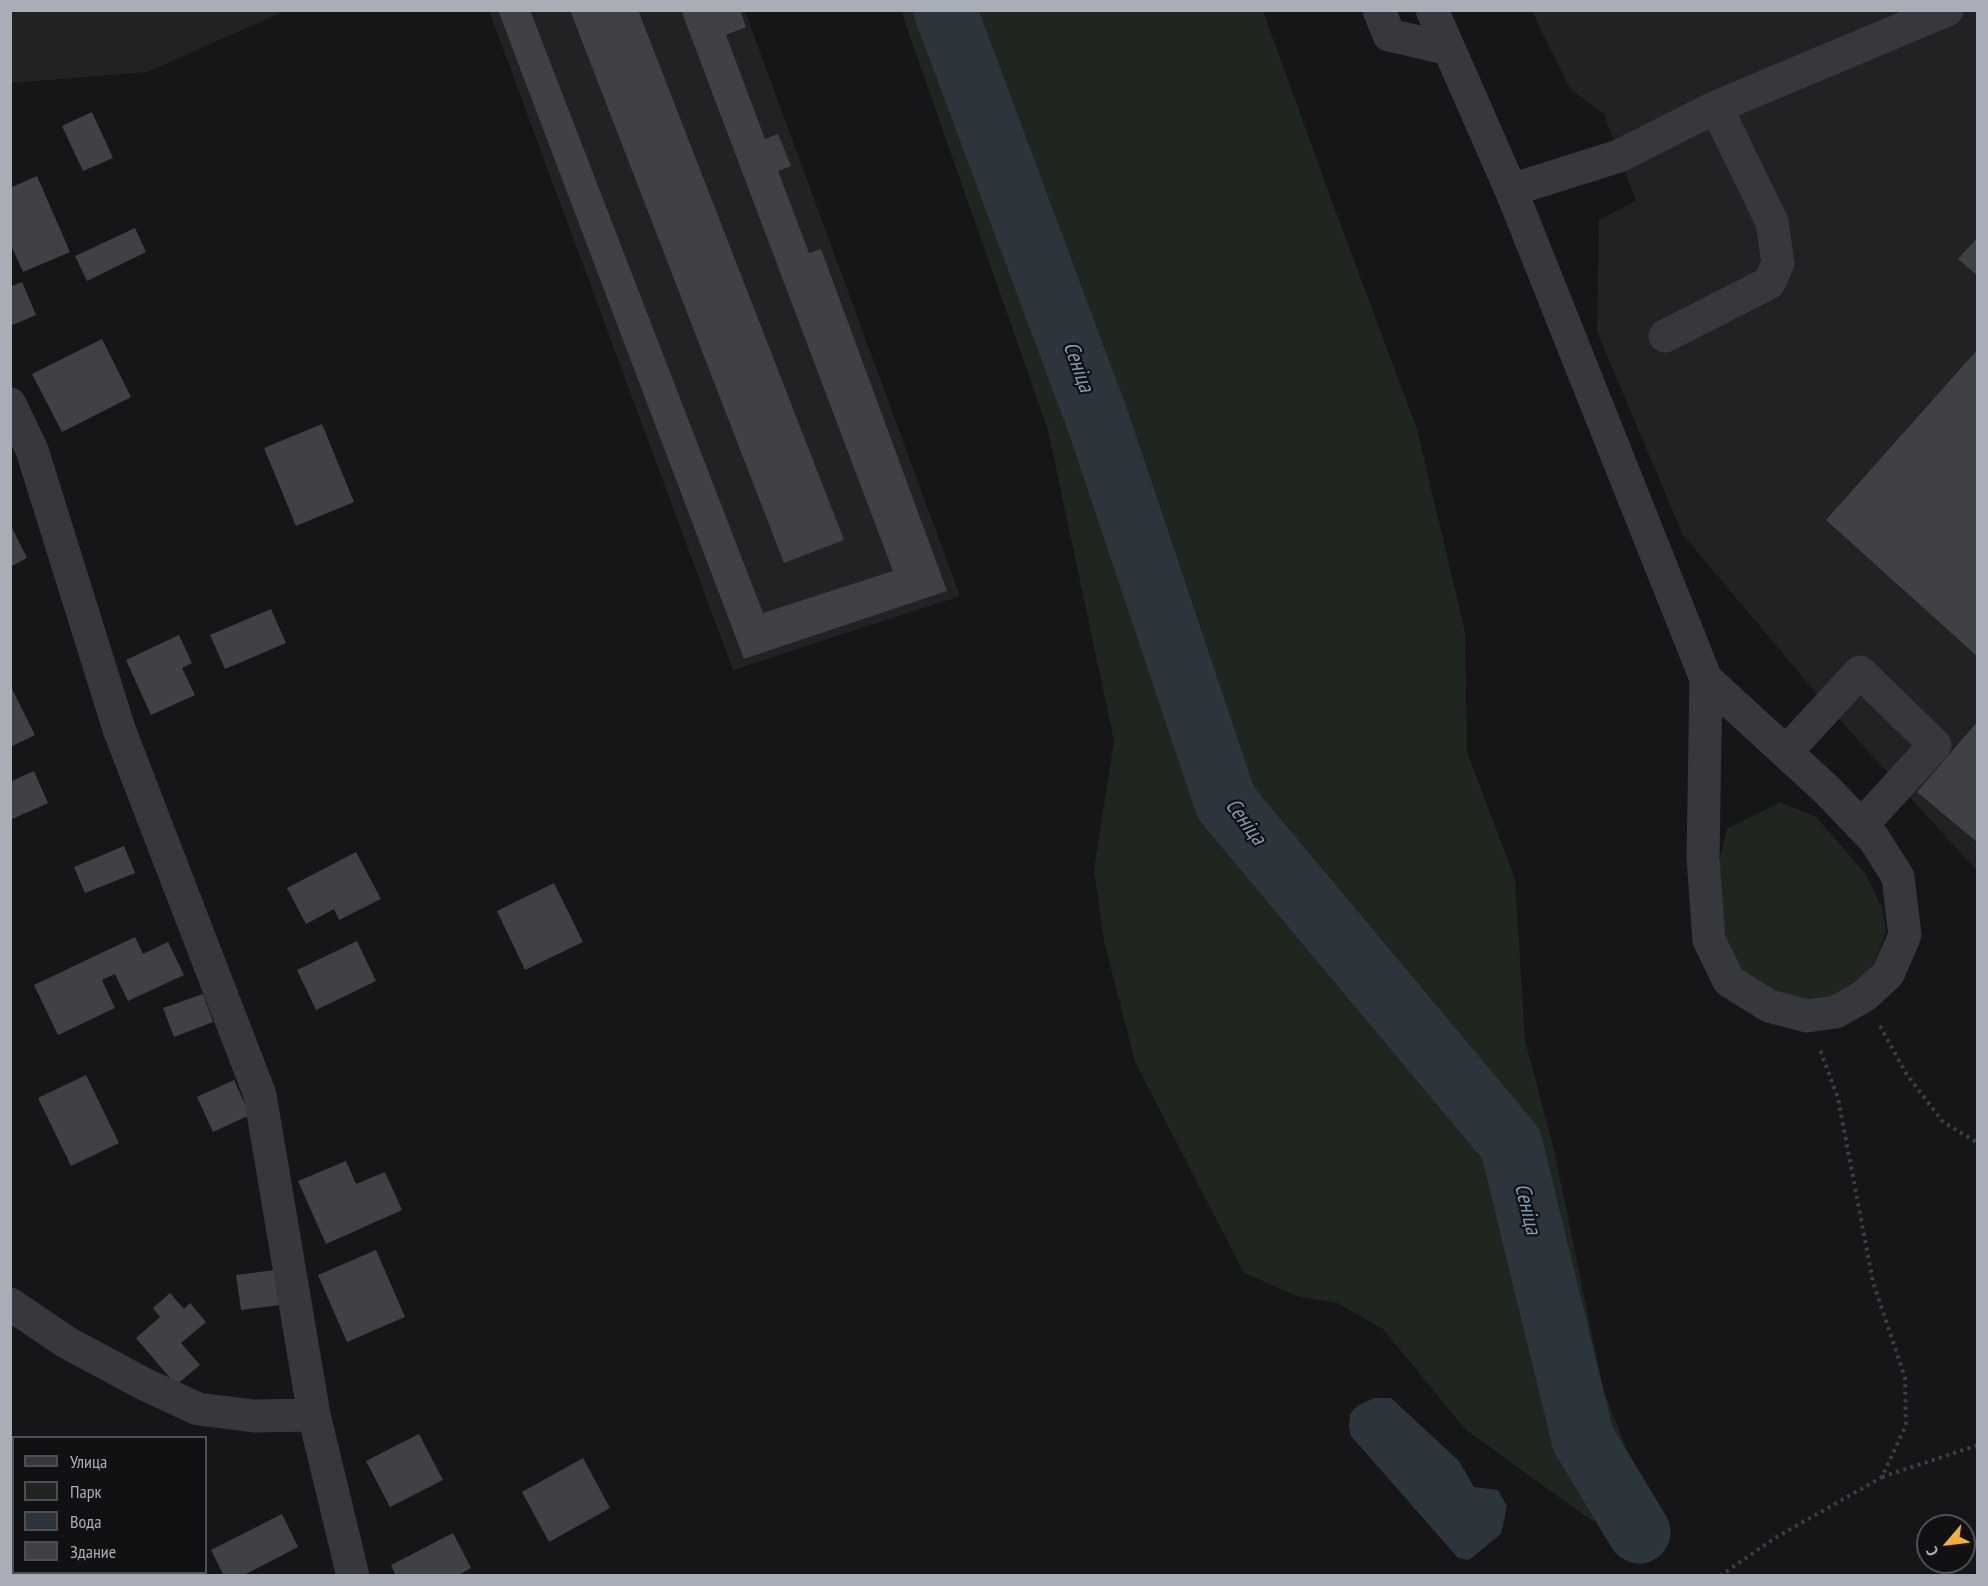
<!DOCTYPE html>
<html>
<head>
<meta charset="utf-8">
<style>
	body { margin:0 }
	#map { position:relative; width:1988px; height:1586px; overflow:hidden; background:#161618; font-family:"PT Sans Narrow",sans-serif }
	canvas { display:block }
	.frame { position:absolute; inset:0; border:12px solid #a8adb8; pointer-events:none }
	.legend { position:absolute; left:12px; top:1436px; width:195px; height:138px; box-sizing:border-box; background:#111113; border:2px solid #4d4f55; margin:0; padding:8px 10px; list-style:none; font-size:18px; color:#a8adb8 }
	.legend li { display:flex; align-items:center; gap:12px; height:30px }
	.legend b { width:30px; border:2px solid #4d4f55 }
	.north { position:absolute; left:1916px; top:1514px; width:60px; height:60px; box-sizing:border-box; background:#111113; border:2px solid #4d4f55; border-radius:50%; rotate:242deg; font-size:16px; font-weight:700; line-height:24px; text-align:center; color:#a8adb8 }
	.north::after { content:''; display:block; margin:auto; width:21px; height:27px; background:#f2b134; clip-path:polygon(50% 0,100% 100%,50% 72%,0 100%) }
</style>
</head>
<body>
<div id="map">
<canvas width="1988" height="1586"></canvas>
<div class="frame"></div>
<ul class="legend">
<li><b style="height:8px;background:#37383d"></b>Улица</li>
<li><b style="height:16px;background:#1e261f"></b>Парк</li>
<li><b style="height:16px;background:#2c353c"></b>Вода</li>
<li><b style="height:16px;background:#404145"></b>Здание</li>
</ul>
<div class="north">С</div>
</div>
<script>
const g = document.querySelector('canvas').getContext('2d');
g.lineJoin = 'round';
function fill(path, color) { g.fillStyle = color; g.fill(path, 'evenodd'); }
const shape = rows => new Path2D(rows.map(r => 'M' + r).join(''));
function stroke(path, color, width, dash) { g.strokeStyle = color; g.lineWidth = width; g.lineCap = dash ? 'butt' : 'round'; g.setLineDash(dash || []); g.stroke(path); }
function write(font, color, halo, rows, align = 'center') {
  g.font = font + ' "PT Sans Narrow",sans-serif'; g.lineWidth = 4.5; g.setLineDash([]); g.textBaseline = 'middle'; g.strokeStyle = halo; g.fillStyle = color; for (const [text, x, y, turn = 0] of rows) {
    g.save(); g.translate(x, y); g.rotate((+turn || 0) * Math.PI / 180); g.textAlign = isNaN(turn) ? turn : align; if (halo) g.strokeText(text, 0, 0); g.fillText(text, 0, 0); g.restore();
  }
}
fill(shape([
	[11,10,285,10,285,11,147,72,11,83],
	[489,11,745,11,960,596,733,670],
	[1532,11,1977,11,1977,871,1828,707,1683,535,1597,332,1599,220,1636,201,1604,114,1570,89]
]), '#222225');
fill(shape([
	[901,11,1263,11,1330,196,1417,429,1465,632,1467,752,1515,879,1525,1040,1555,1154,1603,1389,1638,1478,1633,1500,1619,1516,1592,1521,1465,1429,1383,1329,1337,1303,1297,1296,1244,1273,1135,1062,1104,941,1094,870,1114,741,1048,430],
	[1780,802,1816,817,1865,873,1882,908,1886,931,1875,962,1854,986,1822,1002,1781,1002,1744,980,1723,945,1719,862,1727,829]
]), '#1e261f');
fill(shape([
	[1374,1398,1391,1398,1459,1461,1474,1487,1498,1490,1507,1506,1501,1534,1469,1560,1458,1558,1351,1436,1349,1427,1350,1414,1357,1406]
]), '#2c353c');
stroke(shape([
	[945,10,1099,424,1226,803,1511,1144,1583,1439,1639,1532]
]), '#2c353c', 63);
fill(shape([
	[498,10,530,10,763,613,893,571,681,10,740,10,746,27,726,35,765,139,778,134,791,166,778,171,809,253,821,249,947,591,744,659],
	[570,10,638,10,844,540,784,563],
	[92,112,113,158,83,171,62,126],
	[37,176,70,252,23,272,10,243,10,188],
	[135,228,146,252,87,281,75,256],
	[1978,237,1978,276,1958,259],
	[22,282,36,315,10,326,10,287],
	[102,339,131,397,62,432,32,374],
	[1978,349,1978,657,1826,520],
	[322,424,354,502,296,526,264,448],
	[10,524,27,558,10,567],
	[271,609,286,643,225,669,210,635],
	[179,635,192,663,182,668,195,695,151,715,126,660],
	[10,685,35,735,10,747],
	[1978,721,1978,843,1917,792],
	[34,771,48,803,10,820,10,782],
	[124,846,135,873,85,893,74,867],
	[356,852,381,899,339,920,334,909,306,924,287,888],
	[554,883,583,942,525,970,497,911],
	[135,937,143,954,168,942,184,975,128,1001,115,974,102,980,115,1008,58,1035,34,985],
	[357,941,376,981,316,1010,297,970],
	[203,994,213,1022,174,1037,163,1008],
	[86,1075,119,1143,71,1166,38,1098],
	[234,1080,250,1115,213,1132,197,1097],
	[346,1161,356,1184,385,1172,402,1210,326,1244,298,1181],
	[376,1250,405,1317,347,1342,318,1275],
	[275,1270,280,1305,241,1310,236,1275],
	[170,1293,184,1309,190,1303,206,1322,181,1343,200,1365,176,1385,136,1338,160,1317,153,1308],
	[419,1434,443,1480,390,1507,366,1461],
	[583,1458,610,1508,549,1542,522,1492],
	[282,1514,298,1547,242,1576,224,1576,211,1550],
	[453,1533,471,1568,457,1576,396,1576,391,1565]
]), '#404145');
stroke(shape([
	[1880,1026,1907,1075,1943,1122,1978,1143],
	[1882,1477,1978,1445],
	[1720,1576,1775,1538,1882,1477,1906,1425,1905,1378,1873,1282,1838,1098,1819,1047]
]), '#3d3f44', 4, [3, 4.5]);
stroke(shape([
	[1379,10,1389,35,1449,49],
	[1432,10,1511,190,1706,679,1703,858,1709,940,1729,981,1769,1006,1807,1016,1836,1012,1864,996,1888,974,1905,935,1898,877,1874,839,1827,790,1706,679],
	[1511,190,1619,156,1716,107,1947,10],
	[1665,336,1769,283,1778,263,1772,222,1716,107],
	[10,404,32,450,119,729,260,1095,314,1415,353,1576],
	[1786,752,1860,672,1935,745,1861,826],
	[10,1304,66,1342,144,1384,198,1409,254,1416,314,1415]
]), '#37383d', 33);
write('italic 22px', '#7f9bb3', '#111113', [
	["Сеніца",1078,367,70],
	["Сеніца",1245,822,53],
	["Сеніца",1527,1209,76]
]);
</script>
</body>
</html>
